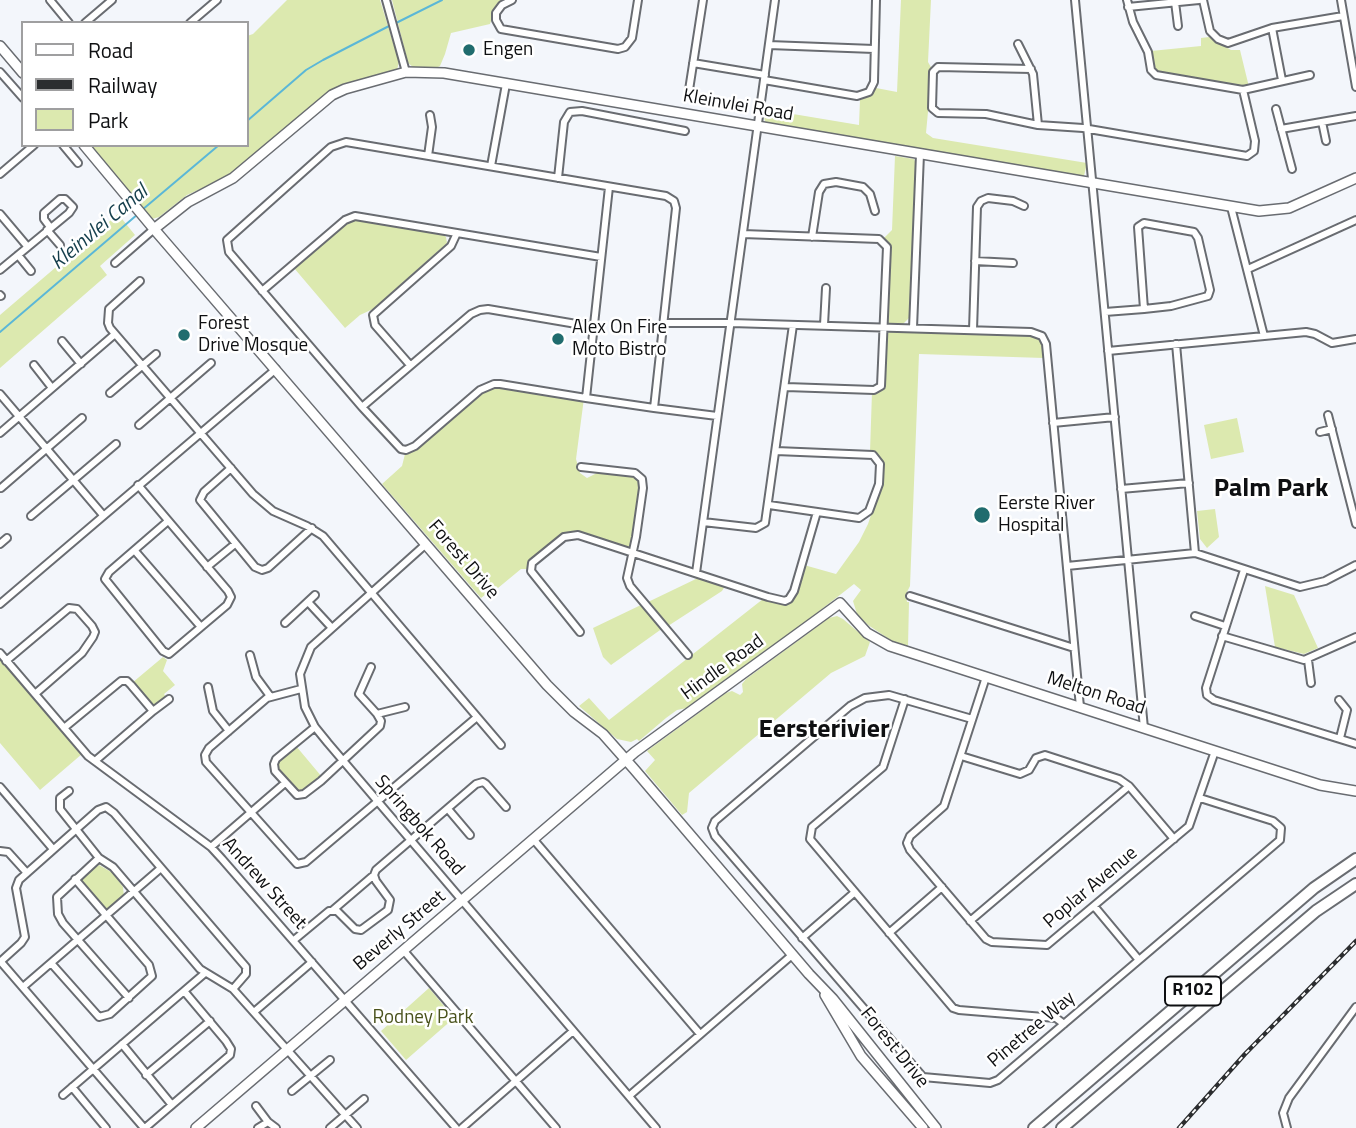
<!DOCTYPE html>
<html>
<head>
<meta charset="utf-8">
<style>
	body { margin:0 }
	#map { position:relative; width:1356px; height:1128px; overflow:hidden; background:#f3f6fb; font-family:"Titillium Web",sans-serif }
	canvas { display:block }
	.legend { position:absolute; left:21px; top:21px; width:228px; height:126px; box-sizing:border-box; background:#fff; border:2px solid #9f9fa0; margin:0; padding:9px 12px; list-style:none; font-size:21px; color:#0f1012 }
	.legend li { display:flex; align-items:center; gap:14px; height:35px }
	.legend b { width:35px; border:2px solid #9f9fa0 }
</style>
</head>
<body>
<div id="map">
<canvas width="1356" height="1128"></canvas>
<ul class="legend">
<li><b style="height:9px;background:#fff"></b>Road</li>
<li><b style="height:9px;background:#2b2d2f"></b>Railway</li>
<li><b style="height:19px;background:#dce9af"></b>Park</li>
</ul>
</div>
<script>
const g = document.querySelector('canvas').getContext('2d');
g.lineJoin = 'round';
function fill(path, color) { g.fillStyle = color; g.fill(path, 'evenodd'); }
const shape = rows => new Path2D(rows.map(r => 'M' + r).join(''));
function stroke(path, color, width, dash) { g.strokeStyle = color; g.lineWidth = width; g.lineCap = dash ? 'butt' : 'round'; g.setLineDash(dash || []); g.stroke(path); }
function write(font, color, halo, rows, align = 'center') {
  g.font = font + ' "Titillium Web",sans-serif'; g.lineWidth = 5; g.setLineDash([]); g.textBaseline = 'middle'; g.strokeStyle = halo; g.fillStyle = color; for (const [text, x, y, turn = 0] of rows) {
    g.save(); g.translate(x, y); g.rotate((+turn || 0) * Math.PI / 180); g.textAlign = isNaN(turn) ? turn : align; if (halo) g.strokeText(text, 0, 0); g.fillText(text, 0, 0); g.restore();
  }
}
fill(shape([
	[287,0,380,0,399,62,397,70,328,93,229,176,187,195,159,217,152,219,91,145,247,145,247,36,253,34],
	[392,0,504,0,495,8,490,24,451,33,445,54,440,66,436,68,413,67,408,63],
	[901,0,931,0,928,62,932,69,926,133,933,138,1087,163,1084,176,769,125,765,122,763,109,859,125,860,100,871,96,876,88,897,92],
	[1209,37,1231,50,1240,50,1249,87,1159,73,1153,67,1151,51,1201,46,1201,38],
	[895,156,914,159,917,166,910,317,902,325,889,324,887,321,890,250,884,238,892,230],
	[118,214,135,235,100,266,107,275,0,368,0,315],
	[354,219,440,232,446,237,447,243,373,309,360,315,345,328,294,268,348,221],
	[891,331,1035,336,1042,343,1044,358,919,354,910,586,906,594,907,602,909,602,908,646,892,641,868,625,857,614,853,601,861,590,854,584,800,626,687,708,677,710,666,718,639,741,637,739,631,742,617,739,579,706,589,698,609,720,763,599,782,604,791,601,795,596,804,565,836,574,859,542,868,524,881,485,881,462,878,456,870,452,872,392,884,384,887,334],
	[497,387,584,398,576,459,580,473,587,478,599,472,635,475,641,483,633,542,630,546,624,548,574,532,563,533,530,562,527,569,521,569,498,588,496,586,481,598,382,484,402,466,405,454,413,452,485,391],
	[1237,418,1244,452,1211,459,1204,425],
	[1215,509,1219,537,1207,548,1200,539,1197,511],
	[700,577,725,586,722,591,668,626,648,602],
	[1265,586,1294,595,1318,648,1304,654,1275,647],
	[643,604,663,628,611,665,603,657,593,628],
	[837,616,843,619,870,642,865,656,831,673,689,793,687,812,682,815,645,771,655,760,647,751,726,693,732,691,740,695,743,692,742,684,746,679,829,618],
	[163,657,167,660,163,671,175,685,164,694,167,699,155,707,132,683],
	[0,658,82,754,40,790,0,743],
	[296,746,322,777,305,792,297,792,278,771,278,761],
	[99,865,113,873,123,887,124,897,107,910,81,883,82,877],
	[429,988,454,1018,406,1060,381,1031]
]), '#dce9af');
stroke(shape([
	[396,23,442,0],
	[247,121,306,70,323,60,391,25],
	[142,210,219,145],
	[0,332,138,214]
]), '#5bb7d7', 2);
const street = shape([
	[50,0,69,23],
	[386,0,406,72],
	[512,0,502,5,496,13,496,20,501,29,618,49,625,47,632,38,638,0],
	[1075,0,1144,728],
	[1127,0,1133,22,1148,52,1151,70,1156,75,1243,90,1310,75],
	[1203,0,1210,31,1218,39,1228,43,1272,28,1343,16],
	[1341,0,1356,87],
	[1175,2,1178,26],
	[1128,7,1199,0],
	[85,23,112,0],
	[190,23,217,0],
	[1272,28,1282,80],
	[1018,44,1033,74,1038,125],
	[769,45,874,49],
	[693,63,765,75],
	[1031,69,938,67,933,72,932,108,938,113,986,114,1038,125,1083,128,1247,156,1254,151,1255,141,1243,90],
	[0,72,23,98],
	[764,80,857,96,869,92,874,82,876,0],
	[689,90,703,0],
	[1276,109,1292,169],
	[1322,122,1326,141],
	[1281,129,1356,116],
	[63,145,78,163],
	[428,156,432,127,430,115],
	[491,166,506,84],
	[0,174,34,145],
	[558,178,564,122,570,112,582,111,685,131],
	[1231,207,1264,336],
	[0,214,27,246],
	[47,230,60,245],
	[743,234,879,239,887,247,881,386,874,390,786,387],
	[812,237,819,192,824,184,836,182,863,187,870,194,875,211],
	[18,255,31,271],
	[975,261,1013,263],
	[115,263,154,229],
	[1248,269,1356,220],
	[0,270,69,213,73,207,65,199,60,199,44,213,44,219,50,227],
	[140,281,109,309,108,323,110,328,253,494,273,511,307,526,323,536,501,745],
	[262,291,345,220,355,216,601,257],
	[0,295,1,296],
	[1105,312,1144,309,1171,306,1208,296,1210,290,1198,238,1194,232,1144,223,1138,227,1144,309],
	[664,323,731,323,1031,332,1042,336,1046,344,1080,707],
	[824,325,826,288],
	[913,328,920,154],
	[973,330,977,207,981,201,988,198,1013,201,1024,206],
	[62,341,81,364],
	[1176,344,1195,553],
	[1108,351,1306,332,1315,334,1332,343,1356,339],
	[34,365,52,388],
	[410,365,375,325,373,315,451,246,457,233],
	[110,393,156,354],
	[0,394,103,515],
	[586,398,609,187],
	[362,407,471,314,480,310,488,309,594,327],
	[654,408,676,208,674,201,666,196,346,142,331,147,227,240,229,252,362,407,401,449,406,450,415,446,480,390,494,384,500,384,586,398,654,408,717,416],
	[1328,415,1356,524],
	[1053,423,1115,417],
	[139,425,211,363],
	[1320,432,1332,429],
	[0,433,115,334],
	[581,467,635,473,642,479,643,488,636,537,627,578,630,586,688,655],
	[231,468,204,492,200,500,255,567,262,570,268,568,312,528],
	[138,485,228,591,231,597,227,605,169,654,163,651,105,579,109,572,168,521],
	[1,488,82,418],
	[1121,489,1189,483],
	[769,505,859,518,869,511,879,484,880,464,873,455,776,451],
	[31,516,116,444],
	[703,522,756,528,765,523,793,325],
	[0,544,7,538],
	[426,544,311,647,300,674,305,707,315,727,328,743,656,1128],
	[135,551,201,627],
	[1067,566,1195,553,1300,587,1325,581,1356,565],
	[207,567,235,544],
	[1244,570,1206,688,1207,695,1214,700,1356,744],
	[696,573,775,0],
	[910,596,1074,648],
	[308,602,332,628],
	[0,604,276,369],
	[1195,616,1225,626],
	[285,623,315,595],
	[580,632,531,571,532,563,564,537,578,535,768,597,785,601,789,599,794,591,817,512],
	[1222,636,1304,660,1356,637],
	[0,653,88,756,211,847,222,859,456,1128],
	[250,655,256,677,270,696],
	[1308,660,1311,683],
	[6,661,69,608,77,609,92,626,95,632,93,637,82,653,35,694],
	[986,677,944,806,910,836,907,843,910,850,986,939,992,942,1047,945,1189,826,1215,751],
	[208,687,213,711,229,731],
	[301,689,267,698,209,748,205,755,206,762,297,864,306,862,477,717],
	[905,699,883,767,812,827,810,839,953,1008,959,1010,1056,1018,1064,1024],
	[1339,700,1347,710,1340,738],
	[153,711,169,699],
	[377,714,405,707],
	[972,719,889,695,865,698,850,706,715,821,712,828,715,836,923,1077,990,1083,998,1080,1280,840,1281,828,1273,821,1200,798],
	[315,727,276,759,274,764,275,771,297,795,304,794,321,781,380,726,381,721,377,714,359,694,371,667],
	[64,728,121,681,127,681,131,685,153,711,95,761],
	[961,756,1020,774,1029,770,1036,758,1045,755,1119,779,1129,786,1174,839],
	[0,787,53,849],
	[69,791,60,798,60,809,99,858,113,867,200,969,233,989,357,1128],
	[448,809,470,835],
	[534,840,700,1034],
	[211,847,285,783],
	[0,851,8,852,27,873],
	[99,858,57,897,58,914,63,923,129,998],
	[1094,906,1139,960],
	[333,910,374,875],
	[970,921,1129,786],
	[889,933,942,887],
	[802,938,855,892],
	[294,940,329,911,337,911,355,929,361,930,388,910,390,900,376,881,374,875,376,870,476,784,483,782,486,784,506,807],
	[404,951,556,1128],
	[0,962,21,943,25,937,16,888,19,880,98,810,106,807,114,813,246,967,246,974,233,989],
	[1,962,144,1128],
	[51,963,99,1017,110,1014,152,976,149,965,75,879],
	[23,987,161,868],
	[254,1012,312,962],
	[122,1044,172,1105],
	[146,1075,210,1021],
	[72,1087,106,1128],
	[292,1091,330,1060],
	[63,1095,205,973],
	[629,1096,792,955],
	[256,1106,268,1122,276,1128],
	[145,1128,230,1055,231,1049,226,1041,184,991],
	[258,1128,268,1122],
	[330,1128,364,1099],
	[462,1128,573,1031],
	[1287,1128,1283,1113,1289,1098,1356,1007]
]);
const secondary = shape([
	[0,46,23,73],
	[84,145,154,229,547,685,574,712,603,734,634,769,809,974,833,999,936,1128],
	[154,229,188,202,233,178,332,95,345,89,406,72,444,73,1259,211,1289,208,1356,178],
	[825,995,861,1056,923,1128],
	[196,1128,635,752,840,603,867,633,890,646,1320,785,1356,791]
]);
const primary = shape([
	[1034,1128,1314,888,1356,859],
	[1062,1128,1316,911,1356,884]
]);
stroke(street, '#696c71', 10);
stroke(secondary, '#696c71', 12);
stroke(primary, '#696c71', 14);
stroke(street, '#fff', 6);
stroke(secondary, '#fff', 9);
stroke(primary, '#fff', 10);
const rail = shape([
	[1179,1128,1245,1054,1356,941]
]);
stroke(rail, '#2b2d2f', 4.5);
stroke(rail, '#fff', 2, [5]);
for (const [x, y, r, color] of [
	[469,50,7,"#206c6e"],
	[184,335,7,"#206c6e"],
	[558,339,7,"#206c6e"],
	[982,515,9,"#206c6e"]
]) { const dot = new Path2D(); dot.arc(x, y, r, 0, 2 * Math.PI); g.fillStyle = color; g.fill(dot); stroke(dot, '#fff', 2.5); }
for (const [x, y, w] of [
	[1193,991,56]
]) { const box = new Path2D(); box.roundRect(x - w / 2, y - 14.5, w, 29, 5); g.fillStyle = '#fff'; g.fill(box); stroke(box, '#0f1012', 2); }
write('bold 18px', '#0f1012', null, [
	["R102",1193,991]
]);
write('19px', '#0f1012', '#fff', [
	["Engen",483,50],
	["Forest",198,324],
	["Drive Mosque",198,346],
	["Alex On Fire",572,328],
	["Moto Bistro",572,350],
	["Eerste River",998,504],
	["Hospital",998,526]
], 'left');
write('19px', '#0f1012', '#fff', [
	["Kleinvlei Road",738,106,10],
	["Forest Drive",463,560,49],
	["Hindle Road",723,668,-36],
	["Melton Road",1096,694,18],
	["Springbok Road",419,826,49],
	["Andrew Street",264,884,48],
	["Poplar Avenue",1091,888,-40],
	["Beverly Street",400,931,-40],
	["Pinetree Way",1032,1030,-40],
	["Forest Drive",894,1048,51]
]);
write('19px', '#49521c', '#fff', [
	["Rodney Park",423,1018]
]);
write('italic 21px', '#143e4c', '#fff', [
	["Kleinvlei Canal",100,228,-40]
]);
write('bold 26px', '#0f1012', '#fff', [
	["Palm Park",1271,490],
	["Eersterivier",824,731]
]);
</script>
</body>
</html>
